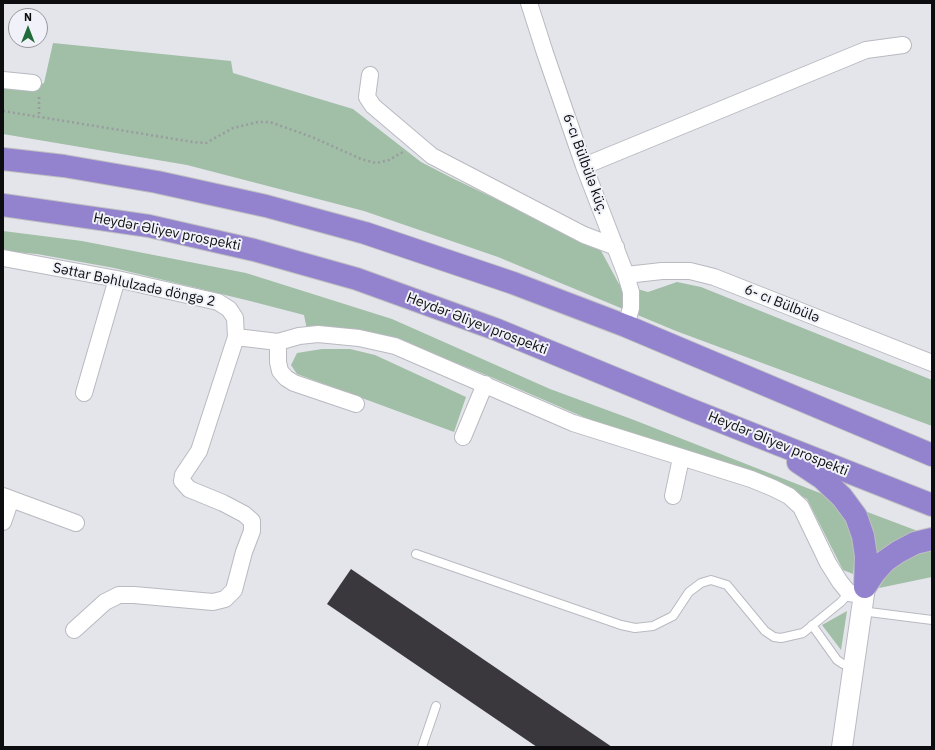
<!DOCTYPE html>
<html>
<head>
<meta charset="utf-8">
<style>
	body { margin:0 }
	#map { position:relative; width:935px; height:750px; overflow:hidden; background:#e3e5eb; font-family:"IBM Plex Sans",sans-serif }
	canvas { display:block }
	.frame { position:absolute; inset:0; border:4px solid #0d0d0f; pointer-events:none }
	.north { position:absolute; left:8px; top:8px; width:40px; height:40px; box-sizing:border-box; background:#f1f2f9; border:1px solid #96969b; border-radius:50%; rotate:0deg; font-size:11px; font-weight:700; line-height:16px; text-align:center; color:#0d0d0f }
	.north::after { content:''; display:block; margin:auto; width:14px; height:18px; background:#206b39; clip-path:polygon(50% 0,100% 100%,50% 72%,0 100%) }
</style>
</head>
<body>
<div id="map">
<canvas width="935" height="750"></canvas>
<div class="frame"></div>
<div class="north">N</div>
</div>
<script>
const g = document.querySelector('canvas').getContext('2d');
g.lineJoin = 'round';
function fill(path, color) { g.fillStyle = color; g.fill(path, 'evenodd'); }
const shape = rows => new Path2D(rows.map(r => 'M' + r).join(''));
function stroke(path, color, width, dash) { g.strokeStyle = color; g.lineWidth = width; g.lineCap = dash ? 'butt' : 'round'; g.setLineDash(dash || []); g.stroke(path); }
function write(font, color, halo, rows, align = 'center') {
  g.font = font + ' "IBM Plex Sans",sans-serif'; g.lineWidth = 4; g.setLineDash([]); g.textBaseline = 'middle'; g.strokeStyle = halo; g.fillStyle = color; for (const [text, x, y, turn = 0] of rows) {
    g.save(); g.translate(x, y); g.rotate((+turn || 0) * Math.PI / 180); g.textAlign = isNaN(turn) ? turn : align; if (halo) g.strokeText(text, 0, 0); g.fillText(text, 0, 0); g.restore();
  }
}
fill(shape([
	[53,43,231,61,233,73,353,109,421,162,452,178,600,249,619,284,648,292,677,282,701,287,932,380,932,426,676,331,498,257,364,211,187,165,3,134,3,87,29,89,44,83],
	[3,231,82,241,246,273,392,319,550,389,634,420,825,495,844,514,856,547,853,574,843,570,807,499,791,490,588,419,491,377,399,340,307,330,304,315,250,301,114,268,37,254,3,251],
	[322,349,350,349,375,355,466,397,454,432,297,374,291,365,297,353],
	[862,510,923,533,871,567],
	[932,549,932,577,879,588,888,572,905,558,925,550],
	[847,611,841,650,822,625]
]), '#a1bea6');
fill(shape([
	[351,569,612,747,537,747,327,604]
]), '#3a383d');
const service = shape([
	[416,554,621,625,635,628,653,626,673,616,689,592,701,583,711,580,727,585,765,631,774,637,781,638,803,633,841,602,849,593],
	[861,611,932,620],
	[812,625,837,660,843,664,853,667],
	[422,747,436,706]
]);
const minor = shape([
	[529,3,545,53,584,166,626,275,631,292,631,308,626,326],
	[370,75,367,97,373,106,432,156,584,235,616,247],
	[3,80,33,83],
	[584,166,866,50,903,45],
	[3,258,117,279,218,302,229,309,235,318,236,337,199,451,183,475,182,481,189,489,223,503,244,514,252,521,252,531,244,552,234,590,225,599,213,602,134,595,119,595,105,602,74,630],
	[626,275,662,271,690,271,714,277,932,363],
	[236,337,278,342,299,336,318,334,359,338,395,346,573,423,751,479,773,488,789,496,801,507,828,563,840,582,849,593,863,595],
	[278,342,278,362,280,371,286,378,294,383,356,404],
	[84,393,117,279],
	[463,437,485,384],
	[3,496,11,499,3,522],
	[673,496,681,458],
	[11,499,76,523]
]);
const tertiary = shape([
	[842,747,865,587]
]);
const motorway = shape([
	[3,159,64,166,157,182,266,206,365,233,513,283,626,326,932,455],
	[3,205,149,226,254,250,357,279,495,329,689,409,932,505],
	[798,462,822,478,842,497,856,516,863,536,866,556,865,587],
	[865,587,875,572,885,561,898,552,915,543,932,539]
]);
stroke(service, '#b8bac0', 10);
stroke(minor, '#b8bac0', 18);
stroke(tertiary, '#b8bac0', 22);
stroke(motorway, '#c0c0c1', 24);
stroke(shape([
	[39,97,39,117],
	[3,111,193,142,206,143,233,128,258,122,270,122,312,137,361,159,376,163,389,160,403,152]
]), '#999b9f', 2.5, [2, 3]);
stroke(service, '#fff', 8);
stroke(minor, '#fff', 16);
stroke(tertiary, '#fff', 20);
stroke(motorway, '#9383ce', 22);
write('14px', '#0d0d0f', '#f1f2f9', [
	["6-cı Bülbülə küç.",585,164,70],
	["Heydər Əliyev prospekti",167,232,11],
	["Səttar Bəhlulzadə döngə 2",134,285,12],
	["6- cı Bülbülə",782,304,22],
	["Heydər Əliyev prospekti",477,324,21],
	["Heydər Əliyev prospekti",778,444,22]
]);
</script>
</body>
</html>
